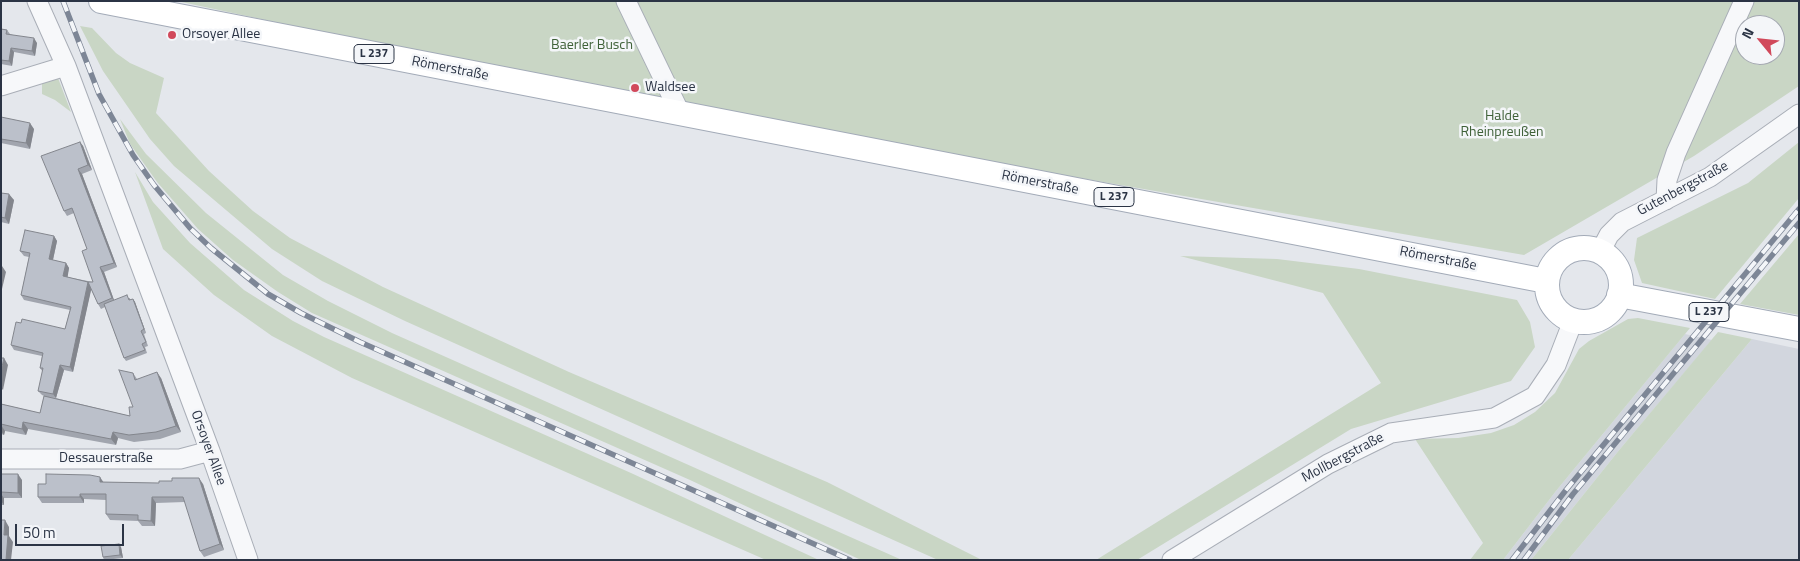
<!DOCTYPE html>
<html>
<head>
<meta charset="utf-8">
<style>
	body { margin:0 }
	#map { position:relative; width:1800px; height:561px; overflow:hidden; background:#e4e7ec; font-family:"Titillium Web",sans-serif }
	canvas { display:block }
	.frame { position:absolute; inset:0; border:2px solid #2b3445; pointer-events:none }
	.north { position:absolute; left:1735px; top:15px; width:50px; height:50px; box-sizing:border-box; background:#f4f6f9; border:1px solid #a4a8b1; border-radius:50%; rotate:298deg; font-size:14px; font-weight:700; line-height:20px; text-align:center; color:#2b3445 }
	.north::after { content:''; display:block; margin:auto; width:18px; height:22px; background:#d1495b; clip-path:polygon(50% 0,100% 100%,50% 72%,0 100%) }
	.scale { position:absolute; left:15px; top:524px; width:109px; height:22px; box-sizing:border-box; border:2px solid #2b3445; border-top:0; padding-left:6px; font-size:15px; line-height:18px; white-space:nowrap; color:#2b3445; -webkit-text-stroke:4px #f4f6f9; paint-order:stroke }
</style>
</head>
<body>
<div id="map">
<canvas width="1800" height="561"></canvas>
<div class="frame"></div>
<div class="north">N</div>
<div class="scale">50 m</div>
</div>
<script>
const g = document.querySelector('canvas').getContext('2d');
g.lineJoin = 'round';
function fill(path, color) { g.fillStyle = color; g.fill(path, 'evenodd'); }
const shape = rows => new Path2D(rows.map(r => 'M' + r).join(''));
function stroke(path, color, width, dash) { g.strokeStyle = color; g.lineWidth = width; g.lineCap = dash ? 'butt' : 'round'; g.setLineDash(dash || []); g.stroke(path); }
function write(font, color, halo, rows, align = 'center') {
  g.font = font + ' "Titillium Web",sans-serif'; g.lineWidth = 5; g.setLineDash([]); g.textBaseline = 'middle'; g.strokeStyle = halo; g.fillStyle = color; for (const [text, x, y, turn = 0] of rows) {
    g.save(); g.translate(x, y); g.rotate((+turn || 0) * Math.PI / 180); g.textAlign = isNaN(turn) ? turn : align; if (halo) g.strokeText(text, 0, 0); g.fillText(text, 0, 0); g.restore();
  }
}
fill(shape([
	[1685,334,1712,340,1620,449,1531,560,1503,560,1556,491],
	[1752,339,1799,349,1799,560,1568,560]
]), '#d2d6de');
fill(shape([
	[177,1,1799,1,1799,86,1694,156,1524,255,665,106],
	[1745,25,1775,25,1775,55,1745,55],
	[80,26,92,28,116,53,130,63,164,78,156,113,209,171,253,211,290,238,383,287,569,372,827,482,982,560,938,560,405,321,322,281,272,249,174,166,150,139,103,71],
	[58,78,71,112,55,100,42,94,42,81],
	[120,119,146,154,206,213,283,275,328,301,392,333,902,560,861,560,690,480,312,313,278,292,233,260,198,229,157,182,130,144],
	[1799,142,1799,198,1715,299,1642,283,1634,260,1637,238,1748,183],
	[135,172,153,202,190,243,244,290,293,321,324,337,631,473,819,560,766,560,352,378,272,336,214,295,163,249],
	[1799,234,1799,315,1740,304],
	[1180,256,1277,259,1359,269,1517,300,1530,322,1535,347,1511,381,1351,429,1137,560,1096,560,1381,383,1323,293],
	[1638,318,1690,328,1556,491,1503,560,1470,560,1483,543,1415,439,1458,438,1491,433,1514,425,1535,412,1555,393,1579,349,1589,341,1628,319],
	[1718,332,1752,339,1568,560,1531,560,1620,449]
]), '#c9d6c5');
const minor = shape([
	[37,1,66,66,210,451,248,560],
	[626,1,681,115],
	[1,86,66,66],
	[1666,200,1667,180,1676,153,1744,1],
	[1600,252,1609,235,1622,222,1710,177,1799,114],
	[1,459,180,459,210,451],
	[1172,560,1328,464,1391,433,1494,418,1535,396,1556,365,1573,321]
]);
const major = shape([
	[101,1,1546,281],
	'1547 285a37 37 0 1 1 74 0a37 37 0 1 1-74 0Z',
	[1619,295,1799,329]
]);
stroke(minor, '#a9aeb7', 21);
stroke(major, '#a3abb8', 26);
stroke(minor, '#f7f8fa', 19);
stroke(major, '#fff', 24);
const rail = shape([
	[63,1,99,94,133,155,154,185,190,228,211,248,268,294,301,313,360,342,850,560],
	[1512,560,1566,490,1799,209],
	[1524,560,1573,494,1799,223]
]);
stroke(rail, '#7d8696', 5.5);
stroke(rail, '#f4f6f9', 4, [11]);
fill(shape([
	[1,29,7,30,10,34,37,43,35,56,14,52,12,66,1,64],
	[1,117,34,129,30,149,1,143],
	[80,142,83,146,92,170,82,174,117,267,104,272,114,300,130,298,130,300,133,299,135,302,146,333,144,334,148,346,145,347,147,353,126,361,124,358,105,307,101,309,98,304,91,289,73,372,64,370,56,398,47,396,130,416,133,407,133,373,137,379,161,378,181,432,160,439,134,442,118,438,116,445,28,429,26,435,5,431,4,435,1,434,1,404,40,413,44,396,42,395,38,391,43,372,40,368,42,356,14,350,11,345,65,329,70,310,24,300,21,295,29,257,24,256,20,251,54,236,57,241,53,260,66,263,69,268,67,277,93,282,87,249,74,213,67,216,64,211],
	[1,193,14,200,9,224,1,222],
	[1,474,22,480,22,498,4,498,4,505,1,505],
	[104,482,203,484,224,550,204,557,200,551,185,502,156,503,155,526,142,526,138,521,110,520,106,514,106,500,84,499,84,503,42,503,38,497,46,484],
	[121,547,123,558,104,560,103,557]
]), '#a1a5ae');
fill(shape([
	[34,38,37,43,35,56,32,51],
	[11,48,14,52,12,66,9,61],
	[30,123,34,129,30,149,26,143],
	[80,142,83,146,92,170,88,165],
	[78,169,82,174,117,267,114,263],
	[9,194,14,200,9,224,5,218],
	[54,236,57,241,52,264,49,259],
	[66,263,69,268,67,281,63,276],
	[2,266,6,272,2,289,1,287,1,272],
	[100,267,104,272,115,303,112,298],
	[88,282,92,286,73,372,70,367],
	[133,299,135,302,146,333,144,329],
	[4,358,8,365,3,390,1,388,1,371],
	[60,365,64,370,56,398,53,394],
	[157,372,161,378,181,432,176,426],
	[23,422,28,429,26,435,22,429],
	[1,425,5,431,4,435,1,431],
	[113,432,118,438,116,445,111,439],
	[18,474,22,480,22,498,18,493],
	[100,477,104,483,100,482],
	[199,478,203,484,224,550,220,544],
	[1,494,4,498,4,505,1,501],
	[80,494,84,499,84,503,80,497],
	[152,497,156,503,155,526,151,521],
	[5,520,9,527,9,536,13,542,11,560,6,560,4,535],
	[119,544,121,547,123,558,120,555]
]), '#83868d');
const building = shape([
	[1,29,7,30,6,34,34,38,32,51,11,48,9,61,1,60,1,29],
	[1,117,30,123,26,143,1,139,1,117],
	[80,142,88,165,78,169,114,263,100,267,112,298,98,304,88,282,93,282,82,251,87,249,72,208,64,211,41,156,80,142],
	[1,193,9,194,5,218,1,217,1,193],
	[25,230,54,236,49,259,66,263,63,276,88,282,70,367,60,365,53,394,38,391,43,368,40,368,43,353,11,345,16,322,21,323,22,319,65,329,71,307,21,295,30,253,20,251,25,230],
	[127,295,129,300,133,299,144,329,141,331,146,342,142,344,145,350,124,358,104,304,127,295],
	[1,358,4,358,1,371,1,358],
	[119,370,133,373,135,380,157,372,176,426,156,432,129,435,113,432,111,439,23,422,22,429,1,424,1,404,40,413,44,396,130,416,129,407,133,407,119,370],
	[1,474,18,474,18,493,1,492,1,474],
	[46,474,90,475,100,477,100,482,159,483,159,481,172,481,172,478,199,478,220,544,200,551,183,497,152,497,151,521,138,520,138,515,106,514,106,494,80,494,80,497,38,497,38,484,46,484,46,474],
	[1,520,5,520,4,535,8,535,6,560,1,560,1,520],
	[119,544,120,555,103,557,101,546,119,544]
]);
fill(building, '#bbc0ca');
stroke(building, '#83868d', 1);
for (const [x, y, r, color] of [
	[172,35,5,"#d1495b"],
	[635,88,5,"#d1495b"]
]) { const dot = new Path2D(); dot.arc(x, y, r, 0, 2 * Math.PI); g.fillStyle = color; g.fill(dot); stroke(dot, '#f4f6f9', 2); }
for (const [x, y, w] of [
	[374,54,40],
	[1114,197,40],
	[1709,312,40]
]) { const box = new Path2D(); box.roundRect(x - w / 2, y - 9.5, w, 19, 4); g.fillStyle = '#f4f6f9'; g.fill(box); stroke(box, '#2b3445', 1); }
write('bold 12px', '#2b3445', null, [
	["L 237",374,54],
	["L 237",1114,197],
	["L 237",1709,312]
]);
write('14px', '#2b3445', '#f4f6f9', [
	["Orsoyer Allee",182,35],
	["Waldsee",645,88]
], 'left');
write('14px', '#3f6138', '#f4f6f9', [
	["Baerler Busch",592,46],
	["Halde",1502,117],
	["Rheinpreußen",1502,133]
]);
write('14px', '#2b3445', '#f4f6f9', [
	["Römerstraße",450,69,11],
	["Römerstraße",1040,183,11],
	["Gutenbergstraße",1683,189,-28],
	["Römerstraße",1438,259,11],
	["Orsoyer Allee",208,448,70],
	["Mollbergstraße",1343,458,-28],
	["Dessauerstraße",106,459]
]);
</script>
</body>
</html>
